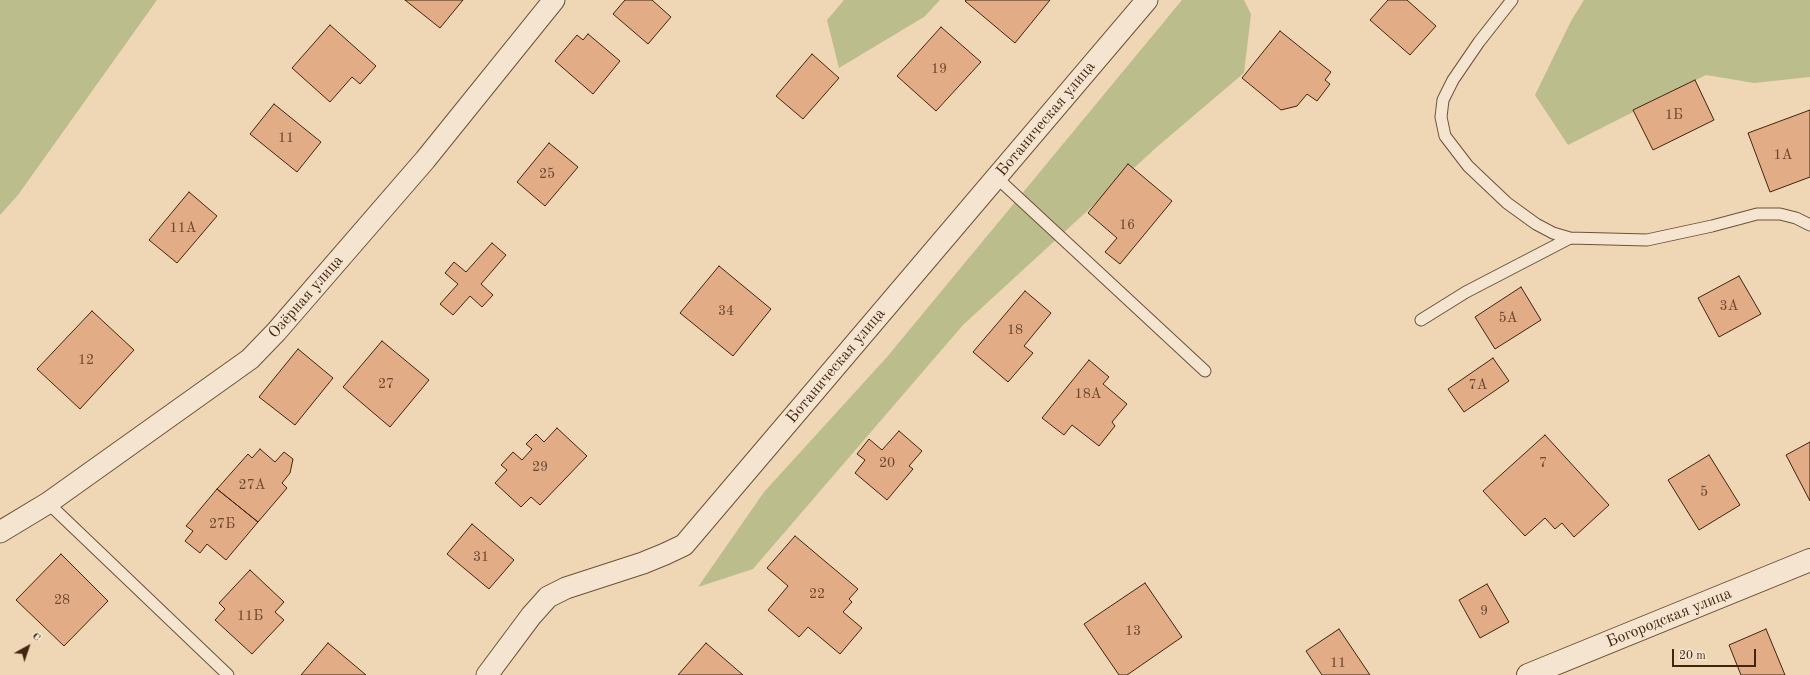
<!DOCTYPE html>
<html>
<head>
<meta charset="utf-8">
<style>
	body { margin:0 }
	#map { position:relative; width:1810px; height:675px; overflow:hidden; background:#efd7b6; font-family:"Old Standard TT",serif }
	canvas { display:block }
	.north { position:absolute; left:8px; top:627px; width:40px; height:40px; -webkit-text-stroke:3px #f5e5d0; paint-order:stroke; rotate:40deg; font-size:11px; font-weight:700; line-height:16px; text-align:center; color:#42240f }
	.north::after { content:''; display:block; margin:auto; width:14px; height:18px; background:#42240f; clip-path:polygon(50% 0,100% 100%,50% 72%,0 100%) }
	.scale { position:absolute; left:1672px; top:649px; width:84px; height:18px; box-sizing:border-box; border:2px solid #42240f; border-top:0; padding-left:5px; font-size:12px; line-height:14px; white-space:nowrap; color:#42240f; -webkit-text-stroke:3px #f5e5d0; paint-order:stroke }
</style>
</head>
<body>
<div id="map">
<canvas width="1810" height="675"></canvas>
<div class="north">С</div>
<div class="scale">20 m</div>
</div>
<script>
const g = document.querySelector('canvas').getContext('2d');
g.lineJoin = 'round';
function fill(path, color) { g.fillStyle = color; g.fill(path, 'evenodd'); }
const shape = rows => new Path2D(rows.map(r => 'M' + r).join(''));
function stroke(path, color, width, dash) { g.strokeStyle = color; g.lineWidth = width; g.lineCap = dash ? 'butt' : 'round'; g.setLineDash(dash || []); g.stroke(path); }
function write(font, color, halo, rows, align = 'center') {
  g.font = font + ' "Old Standard TT",serif'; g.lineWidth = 3; g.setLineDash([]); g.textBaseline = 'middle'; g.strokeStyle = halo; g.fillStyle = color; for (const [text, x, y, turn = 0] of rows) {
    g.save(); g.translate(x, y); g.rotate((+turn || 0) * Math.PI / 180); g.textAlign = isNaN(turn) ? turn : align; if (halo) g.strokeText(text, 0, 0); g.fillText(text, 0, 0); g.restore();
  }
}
fill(shape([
	[0,0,157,0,18,195,0,215],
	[844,0,940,0,924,17,839,68,827,20],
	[1182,0,1244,0,1251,14,1244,73,1158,146,963,325,753,569,698,587,764,492,887,357],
	[1584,0,1810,0,1810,77,1754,83,1706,75,1568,145,1535,95,1571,21]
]), '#bcbd8c');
const building = shape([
	[405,0,463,0,440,28,405,0],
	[625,0,652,0,671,17,648,44,613,14,625,0],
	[966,0,1050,0,1015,43,965,1,966,0],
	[1388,0,1407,0,1436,26,1410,55,1370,20,1388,0],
	[330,25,376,66,360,84,352,77,330,102,292,68,330,25],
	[941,27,981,62,936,111,897,76,941,27],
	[1280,31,1331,72,1325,80,1330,84,1317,101,1307,94,1297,106,1281,110,1242,78,1280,31],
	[588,34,620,61,593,94,555,61,577,35,583,40,588,34],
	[812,54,839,78,803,119,776,96,812,54],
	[1695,80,1714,120,1653,150,1633,110,1695,80],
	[274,104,321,142,297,172,250,134,274,104],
	[1810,110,1810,177,1770,192,1748,133,1810,110],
	[549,143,578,167,545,206,517,182,549,143],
	[1128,164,1172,201,1120,264,1105,252,1117,238,1088,213,1128,164],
	[189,192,217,216,177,263,149,240,189,192],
	[492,243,506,255,481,284,493,295,482,307,470,296,453,315,440,304,458,284,445,273,454,262,466,272,492,243],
	[719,266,771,309,733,356,680,313,719,266],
	[1739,276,1761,314,1719,337,1698,298,1739,276],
	[1521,287,1541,320,1495,349,1475,317,1521,287],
	[1025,291,1051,313,1024,346,1033,353,1008,382,973,352,1025,291],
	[92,311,134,350,80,409,37,369,92,311],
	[382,341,429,380,390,427,343,387,382,341],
	[298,349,333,378,295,425,259,397,298,349],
	[1493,358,1509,381,1464,412,1448,389,1493,358],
	[1089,360,1109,377,1103,384,1127,404,1112,422,1115,426,1099,446,1072,425,1064,435,1042,418,1089,360],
	[557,428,587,456,540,505,531,497,521,507,495,483,507,470,501,465,513,452,522,460,532,449,526,444,536,434,544,442,557,428],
	[899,431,922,451,909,466,913,469,887,500,855,473,865,460,857,454,869,439,882,450,899,431],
	[1545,435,1609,505,1574,537,1562,523,1555,529,1545,518,1525,536,1483,491,1545,435],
	[1810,442,1810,501,1786,455,1810,442],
	[260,449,275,462,284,452,293,459,290,473,282,483,287,488,258,522,217,489,248,454,252,458,260,449],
	[1709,455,1740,505,1699,530,1668,480,1709,455],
	[217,489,258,522,226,560,207,544,200,553,185,541,193,531,186,526,217,489],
	[472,524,514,560,489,589,447,554,472,524],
	[795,536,858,589,849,599,852,602,843,612,862,628,840,654,808,627,799,637,768,610,788,586,767,568,795,536],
	[61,554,108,601,64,646,16,600,61,554],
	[250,570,284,602,275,612,284,620,252,654,215,620,225,609,219,603,250,570],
	[1145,583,1182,637,1127,675,1119,675,1084,624,1145,583],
	[1487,584,1509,622,1480,638,1459,600,1487,584],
	[1339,629,1370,675,1322,675,1306,651,1339,629],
	[1766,629,1785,675,1741,675,1729,645,1766,629],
	[328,643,366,675,301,675,328,643],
	[706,643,743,675,678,675,706,643]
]);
fill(building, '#e2ac86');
stroke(building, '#42240f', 1);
const service = shape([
	[1512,0,1479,42,1453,80,1443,100,1441,117,1445,136,1468,166,1507,203,1536,224,1553,233,1570,238,1647,240,1712,226,1757,214,1780,214,1796,218,1810,225],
	[996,177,1205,371],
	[1421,320,1466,292,1570,238],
	[48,503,228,675]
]);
const minor = shape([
	[0,532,48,503,250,359,276,332,425,160,554,0],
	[487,675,531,616,548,597,566,588,643,563,665,554,684,545,1147,0]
]);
const tertiary = shape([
	[1528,675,1810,560]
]);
stroke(service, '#6d5139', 13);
stroke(minor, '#6d5139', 23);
stroke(tertiary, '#6d5139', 24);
stroke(service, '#f5e5d0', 11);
stroke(minor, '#f5e5d0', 21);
stroke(tertiary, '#f5e5d0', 22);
write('14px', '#6a462d', null, [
	["19",939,69],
	["1Б",1674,115],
	["11",286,138],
	["1А",1783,155],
	["25",547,174],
	["16",1127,225],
	["11А",183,228],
	["3А",1729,306],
	["34",726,311],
	["5А",1508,318],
	["18",1015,330],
	["12",86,360],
	["27",386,384],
	["7А",1478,385],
	["18А",1088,394],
	["20",887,463],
	["7",1543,463],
	["29",540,467],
	["27А",252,485],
	["5",1704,492],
	["27Б",222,524],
	["31",481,557],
	["22",817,594],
	["28",62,600],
	["9",1484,611],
	["11Б",250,616],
	["13",1133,631],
	["11",1338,663]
]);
write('16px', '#42240f', '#f5e5d0', [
	["Ботаническая улица",1046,119,-50],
	["Озёрная улица",306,297,-49],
	["Ботаническая улица",836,366,-50],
	["Богородская улица",1669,618,-22]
]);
</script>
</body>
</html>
